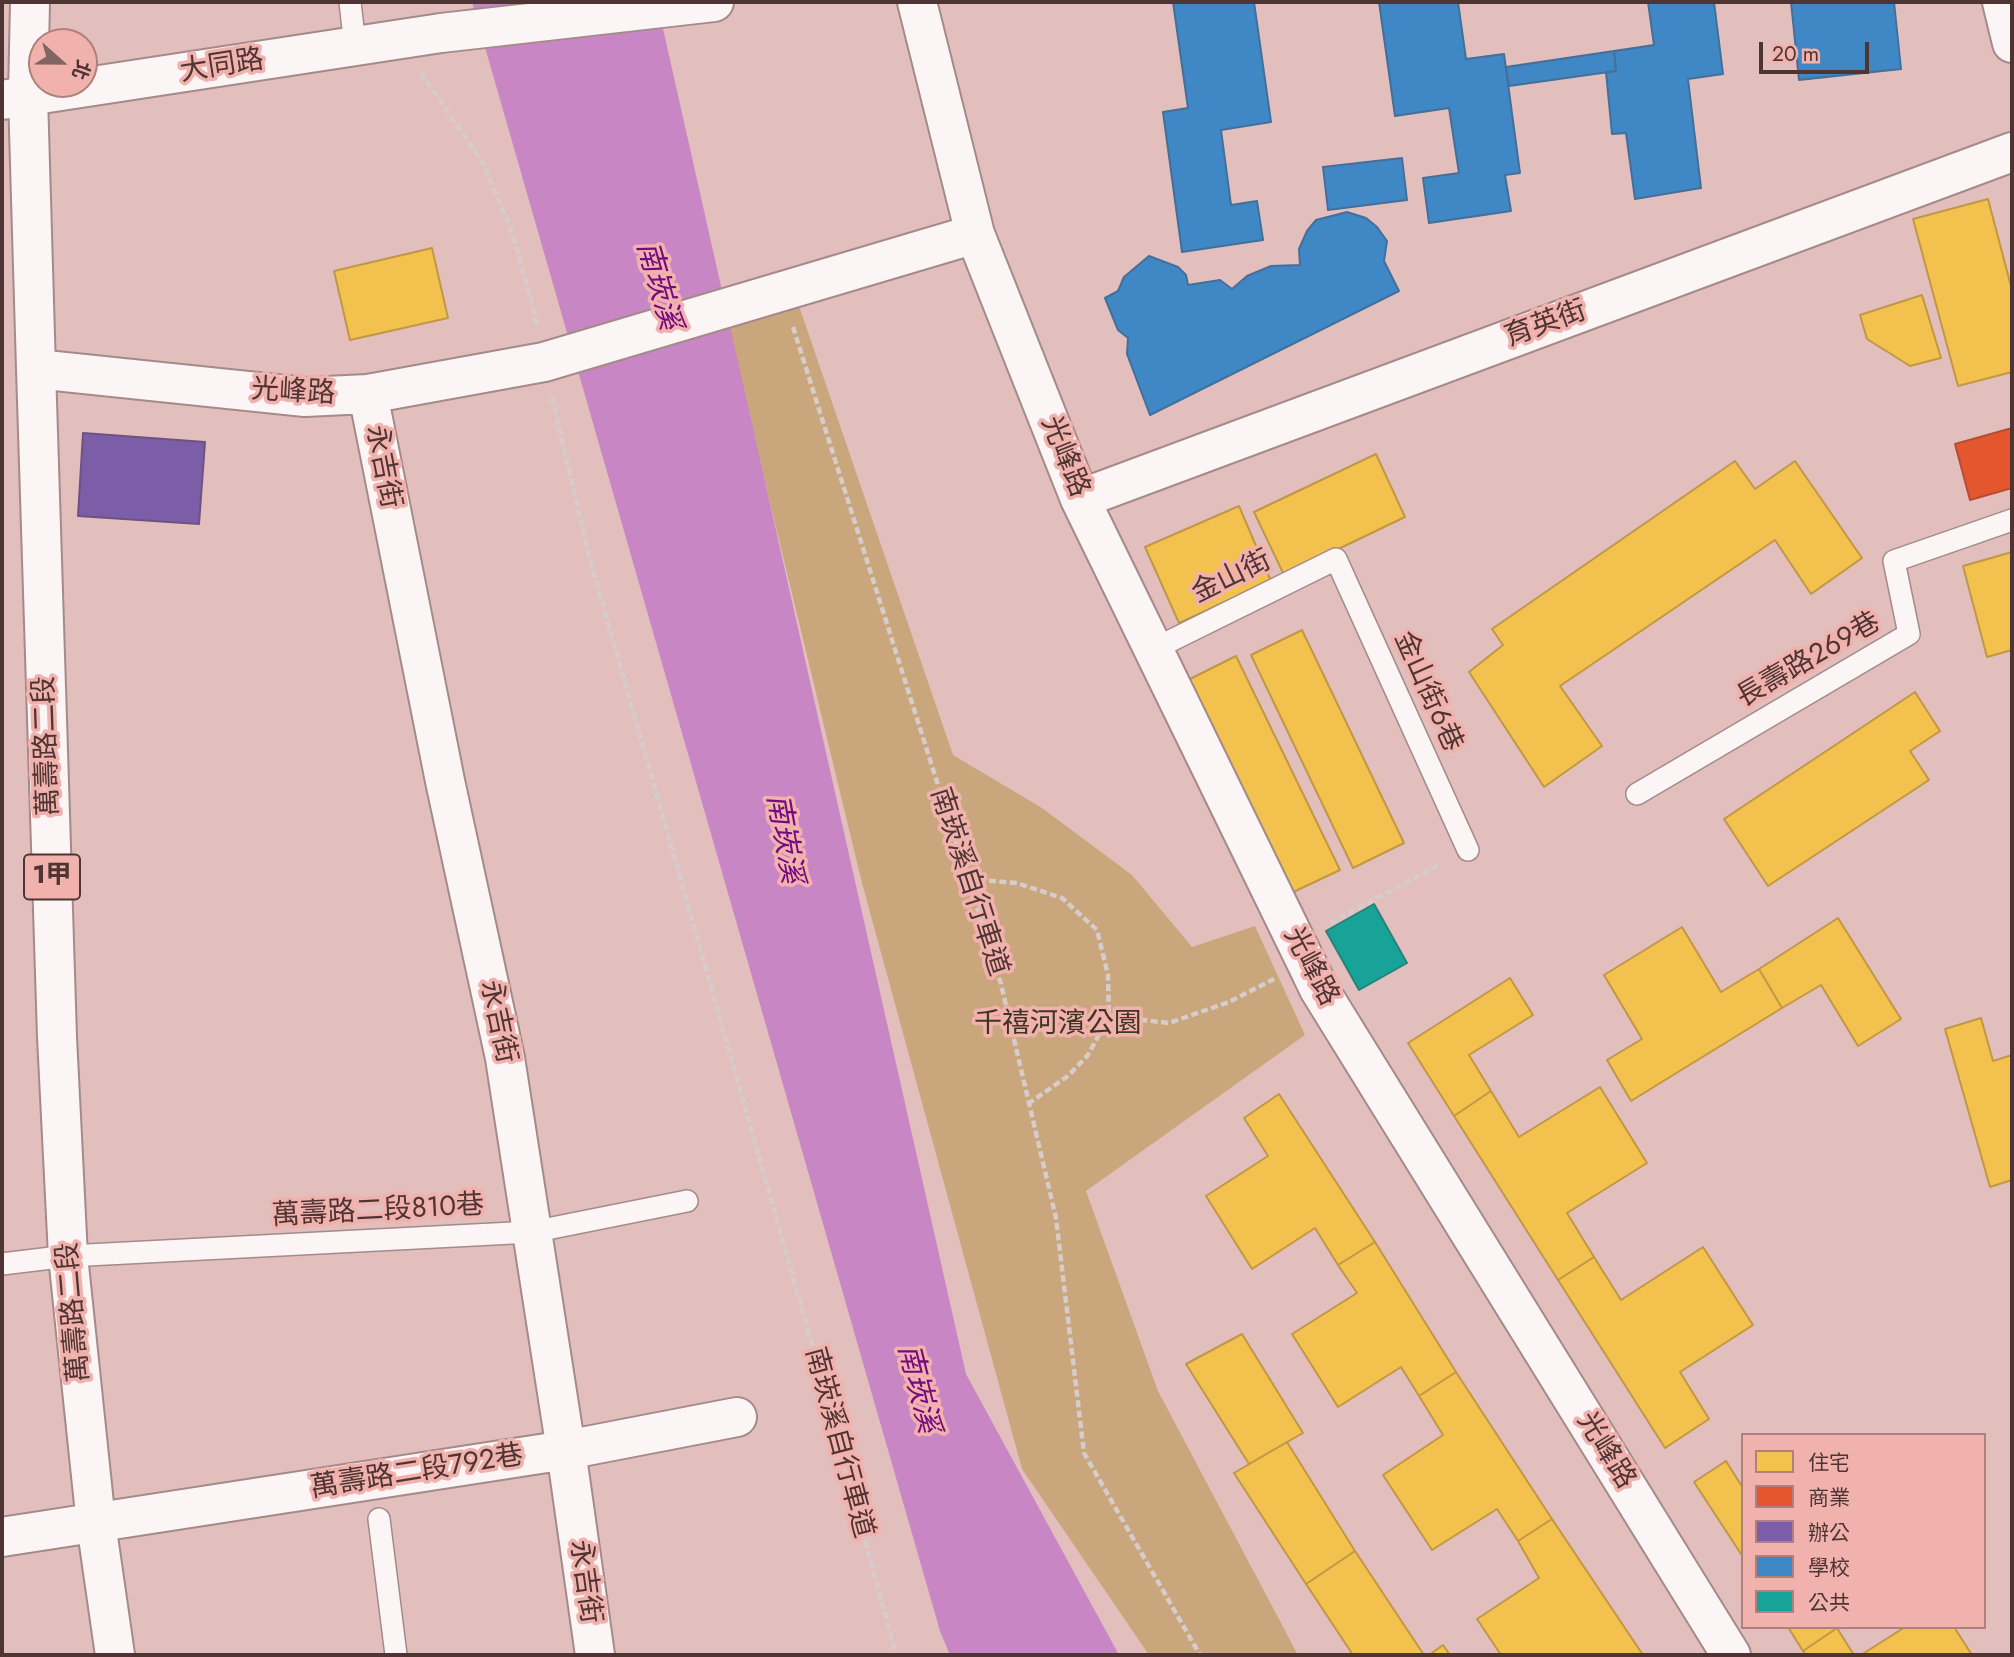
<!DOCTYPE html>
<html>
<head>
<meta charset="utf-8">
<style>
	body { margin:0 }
	#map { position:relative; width:2014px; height:1657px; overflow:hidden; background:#e2bfbd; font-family:Jost,"Noto Sans TC",sans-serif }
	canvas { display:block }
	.frame { position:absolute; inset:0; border:4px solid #4e3533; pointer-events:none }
	.legend { position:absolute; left:1741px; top:1433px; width:245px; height:196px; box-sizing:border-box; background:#f1b2ae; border:2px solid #b0807d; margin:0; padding:9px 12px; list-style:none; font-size:21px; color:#4e3533 }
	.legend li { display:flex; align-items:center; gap:14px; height:35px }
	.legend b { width:35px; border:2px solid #b0807d }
	.north { position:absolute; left:28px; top:28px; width:70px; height:70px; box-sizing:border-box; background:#f1b2ae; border:2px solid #b0807d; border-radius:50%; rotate:111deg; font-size:19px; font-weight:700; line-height:28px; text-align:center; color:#4e3533 }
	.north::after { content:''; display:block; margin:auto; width:24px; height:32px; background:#826563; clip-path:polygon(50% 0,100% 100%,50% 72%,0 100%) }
	.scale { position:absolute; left:1759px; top:42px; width:110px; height:32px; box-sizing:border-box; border:4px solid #4e3533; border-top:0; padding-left:9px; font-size:21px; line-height:24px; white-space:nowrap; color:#4e3533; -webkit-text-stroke:5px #f1b2ae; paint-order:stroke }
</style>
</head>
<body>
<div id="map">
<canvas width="2014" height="1657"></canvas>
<div class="frame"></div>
<ul class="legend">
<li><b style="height:19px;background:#f2c14e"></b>住宅</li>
<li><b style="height:19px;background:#e4572e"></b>商業</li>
<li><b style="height:19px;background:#7b5ea7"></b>辦公</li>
<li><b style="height:19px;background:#3f88c5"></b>學校</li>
<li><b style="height:19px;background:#17a398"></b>公共</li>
</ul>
<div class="north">北</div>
<div class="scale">20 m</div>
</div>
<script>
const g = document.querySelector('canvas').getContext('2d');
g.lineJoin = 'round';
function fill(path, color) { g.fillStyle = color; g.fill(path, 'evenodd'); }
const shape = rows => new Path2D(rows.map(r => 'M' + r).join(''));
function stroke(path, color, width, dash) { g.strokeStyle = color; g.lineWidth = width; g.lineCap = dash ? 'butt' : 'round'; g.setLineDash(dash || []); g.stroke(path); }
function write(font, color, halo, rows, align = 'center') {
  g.font = font + ' Jost,"Noto Sans TC",sans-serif'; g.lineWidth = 7; g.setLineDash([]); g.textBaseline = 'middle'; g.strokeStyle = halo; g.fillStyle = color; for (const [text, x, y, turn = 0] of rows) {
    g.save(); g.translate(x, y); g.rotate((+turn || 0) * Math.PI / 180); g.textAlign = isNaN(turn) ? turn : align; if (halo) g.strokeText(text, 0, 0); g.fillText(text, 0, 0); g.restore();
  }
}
fill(shape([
	[799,306,953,755,1042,808,1132,875,1192,947,1255,926,1305,1035,1086,1191,1158,1391,1298,1655,1149,1655,1022,1469,862,883,728,329]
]), '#caa67d');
fill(shape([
	[472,2,657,2,966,1374,1119,1655,950,1655,940,1631]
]), '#c886c4');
const homes = shape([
	[1988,199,2012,290,2012,372,1958,386,1913,219,1988,199],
	[432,248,448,318,350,340,334,271,432,248],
	[1922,295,1941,358,1910,366,1867,339,1860,315,1922,295],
	[1376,454,1405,517,1284,575,1254,512,1376,454],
	[1735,461,1755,489,1795,461,1862,558,1811,594,1775,540,1560,686,1602,746,1544,787,1469,672,1503,645,1492,629,1735,461],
	[1239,506,1271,581,1179,623,1145,547,1239,506],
	[2012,552,2012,650,1987,657,1963,566,2012,552],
	[1302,630,1404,843,1353,868,1251,655,1302,630],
	[1236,656,1340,870,1287,895,1184,682,1236,656],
	[1915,692,1940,731,1910,751,1929,780,1768,886,1724,819,1915,692],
	[1838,918,1901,1019,1858,1046,1821,985,1782,1008,1759,969,1838,918],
	[1682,927,1721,992,1759,969,1782,1008,1631,1101,1607,1060,1642,1039,1604,975,1682,927],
	[1510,978,1533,1015,1469,1055,1491,1091,1454,1116,1408,1043,1510,978],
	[1981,1018,1993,1061,2012,1055,2012,1180,1990,1187,1945,1029,1981,1018],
	[1600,1087,1647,1163,1567,1213,1594,1257,1558,1280,1454,1116,1491,1091,1519,1137,1600,1087],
	[1279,1094,1375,1242,1338,1265,1315,1228,1252,1269,1206,1196,1268,1156,1244,1118,1279,1094],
	[1375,1242,1456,1372,1419,1396,1401,1367,1338,1407,1292,1334,1357,1293,1338,1265,1375,1242],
	[1703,1247,1753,1325,1680,1372,1709,1419,1665,1448,1558,1280,1594,1257,1621,1300,1703,1247],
	[1242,1334,1303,1433,1249,1464,1186,1364,1242,1334],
	[1456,1372,1552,1519,1518,1541,1497,1509,1432,1550,1383,1475,1443,1435,1419,1396,1456,1372],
	[1287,1442,1355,1551,1306,1584,1234,1473,1287,1442],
	[1726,1461,1743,1488,1743,1557,1694,1482,1726,1461],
	[1552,1519,1643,1655,1501,1655,1477,1619,1539,1578,1518,1541,1552,1519],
	[1355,1551,1424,1655,1353,1655,1306,1584,1355,1551],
	[1788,1627,1836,1627,1837,1628,1803,1651,1788,1627],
	[1905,1627,1954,1627,1972,1655,1861,1655,1905,1627],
	[1837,1628,1854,1655,1806,1655,1803,1651,1837,1628],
	[1443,1645,1450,1655,1429,1655,1443,1645]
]);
fill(homes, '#f2c14e');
stroke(homes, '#c19746', 2);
const shops = shape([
	[2012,428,2012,488,1970,500,1955,444,2012,428]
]);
fill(shops, '#e4572e');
stroke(shops, '#b74d30', 2);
const offices = shape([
	[83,433,205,442,199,524,78,516,83,433]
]);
fill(offices, '#7b5ea7');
stroke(offices, '#6e5284', 2);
const schools = shape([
	[1173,2,1254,2,1271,122,1221,130,1231,205,1257,201,1263,240,1182,252,1163,112,1188,108,1173,2],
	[1379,2,1458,2,1466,59,1504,54,1520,173,1505,175,1511,211,1429,223,1423,178,1459,173,1449,108,1395,116,1379,2],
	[1648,2,1714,2,1723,74,1688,79,1701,188,1635,199,1626,133,1612,134,1606,72,1616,71,1614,51,1654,45,1648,2],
	[1791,2,1894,2,1901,69,1799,80,1791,2],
	[1614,51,1616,71,1509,86,1506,67,1614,51],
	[1402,158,1407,200,1328,210,1323,167,1402,158],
	[1347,212,1366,218,1377,227,1387,241,1384,261,1399,291,1150,415,1127,354,1128,338,1118,330,1105,298,1118,291,1124,277,1149,256,1178,267,1186,275,1188,285,1220,280,1232,289,1247,276,1271,266,1300,265,1299,249,1307,231,1316,220,1347,212]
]);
fill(schools, '#3f88c5');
stroke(schools, '#446f99', 2);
const public = shape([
	[1374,904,1407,963,1359,990,1326,931,1374,904]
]);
fill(public, '#17a398');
stroke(public, '#28827a', 2);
const service = shape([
	[350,2,355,46],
	[1154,649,1336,559,1468,850],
	[1637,794,1909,634,1894,561,2012,520],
	[2,1264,68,1256,532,1232,687,1201],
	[379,1519,396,1655]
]);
const minor = shape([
	[917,2,975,234,1080,499,1306,962,1319,989,1731,1655],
	[36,369,305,397,368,394,544,362,975,234],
	[368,394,445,781,505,1058,566,1450,595,1655],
	[1080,499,2012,152],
	[2,1537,566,1450,737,1417]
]);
const tertiary = shape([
	[2,100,441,33,714,2]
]);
const primary = shape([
	[30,2,28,96,36,369,57,1037,68,1256,96,1523,115,1655],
	[2002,2,2012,43]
]);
stroke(service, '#a48a89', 24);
stroke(minor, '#a48a89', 42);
stroke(tertiary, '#a48a89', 42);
stroke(primary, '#a48a89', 42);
stroke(shape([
	[421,73,483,163,513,235,538,327],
	[793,327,1001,984,1056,1218,1084,1453,1200,1655],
	[552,397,587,548,819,1369,896,1655],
	[968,879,1017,883,1062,898,1097,930,1108,975,1109,1016,1088,1055,1068,1076,1029,1103],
	[1330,923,1443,863],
	[1109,1016,1169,1023,1229,1002,1274,979]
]), '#d6cccb', 4.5, [7, 3.5]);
stroke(service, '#fbf5f5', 21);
stroke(minor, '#fbf5f5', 38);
stroke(tertiary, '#fbf5f5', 38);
stroke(primary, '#fbf5f5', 38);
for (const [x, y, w] of [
	[52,877,56]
]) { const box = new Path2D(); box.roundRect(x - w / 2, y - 22.5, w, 45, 5); g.fillStyle = '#f1b2ae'; g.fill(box); stroke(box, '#4e3533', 2); }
write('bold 26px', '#4e3533', null, [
	["1甲",52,877]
]);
write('28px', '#4e3533', '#f1b2ae', [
	["大同路",222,67,-9],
	["育英街",1546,325,-20],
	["光峰路",293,393,3],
	["光峰路",1064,457,68],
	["永吉街",382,467,79],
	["金山街",1232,578,-26],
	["長壽路269巷",1809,661,-30],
	["金山街6巷",1427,692,66],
	["萬壽路二段",48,746,-92],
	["南崁溪自行車道",968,882,72],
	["光峰路",1310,967,62],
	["永吉街",497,1022,78],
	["萬壽路二段810巷",378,1212,-3],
	["萬壽路二段",75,1312,-95],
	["南崁溪自行車道",838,1443,75],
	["光峰路",1605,1451,58],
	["萬壽路二段792巷",417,1473,-9],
	["永吉街",584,1582,82]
]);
write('28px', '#403521', '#f1b2ae', [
	["千禧河濱公園",1058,1025]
]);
write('italic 30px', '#740a81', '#f1b2ae', [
	["南崁溪",657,286,74],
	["南崁溪",783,839,80],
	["南崁溪",917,1389,76]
]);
</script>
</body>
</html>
